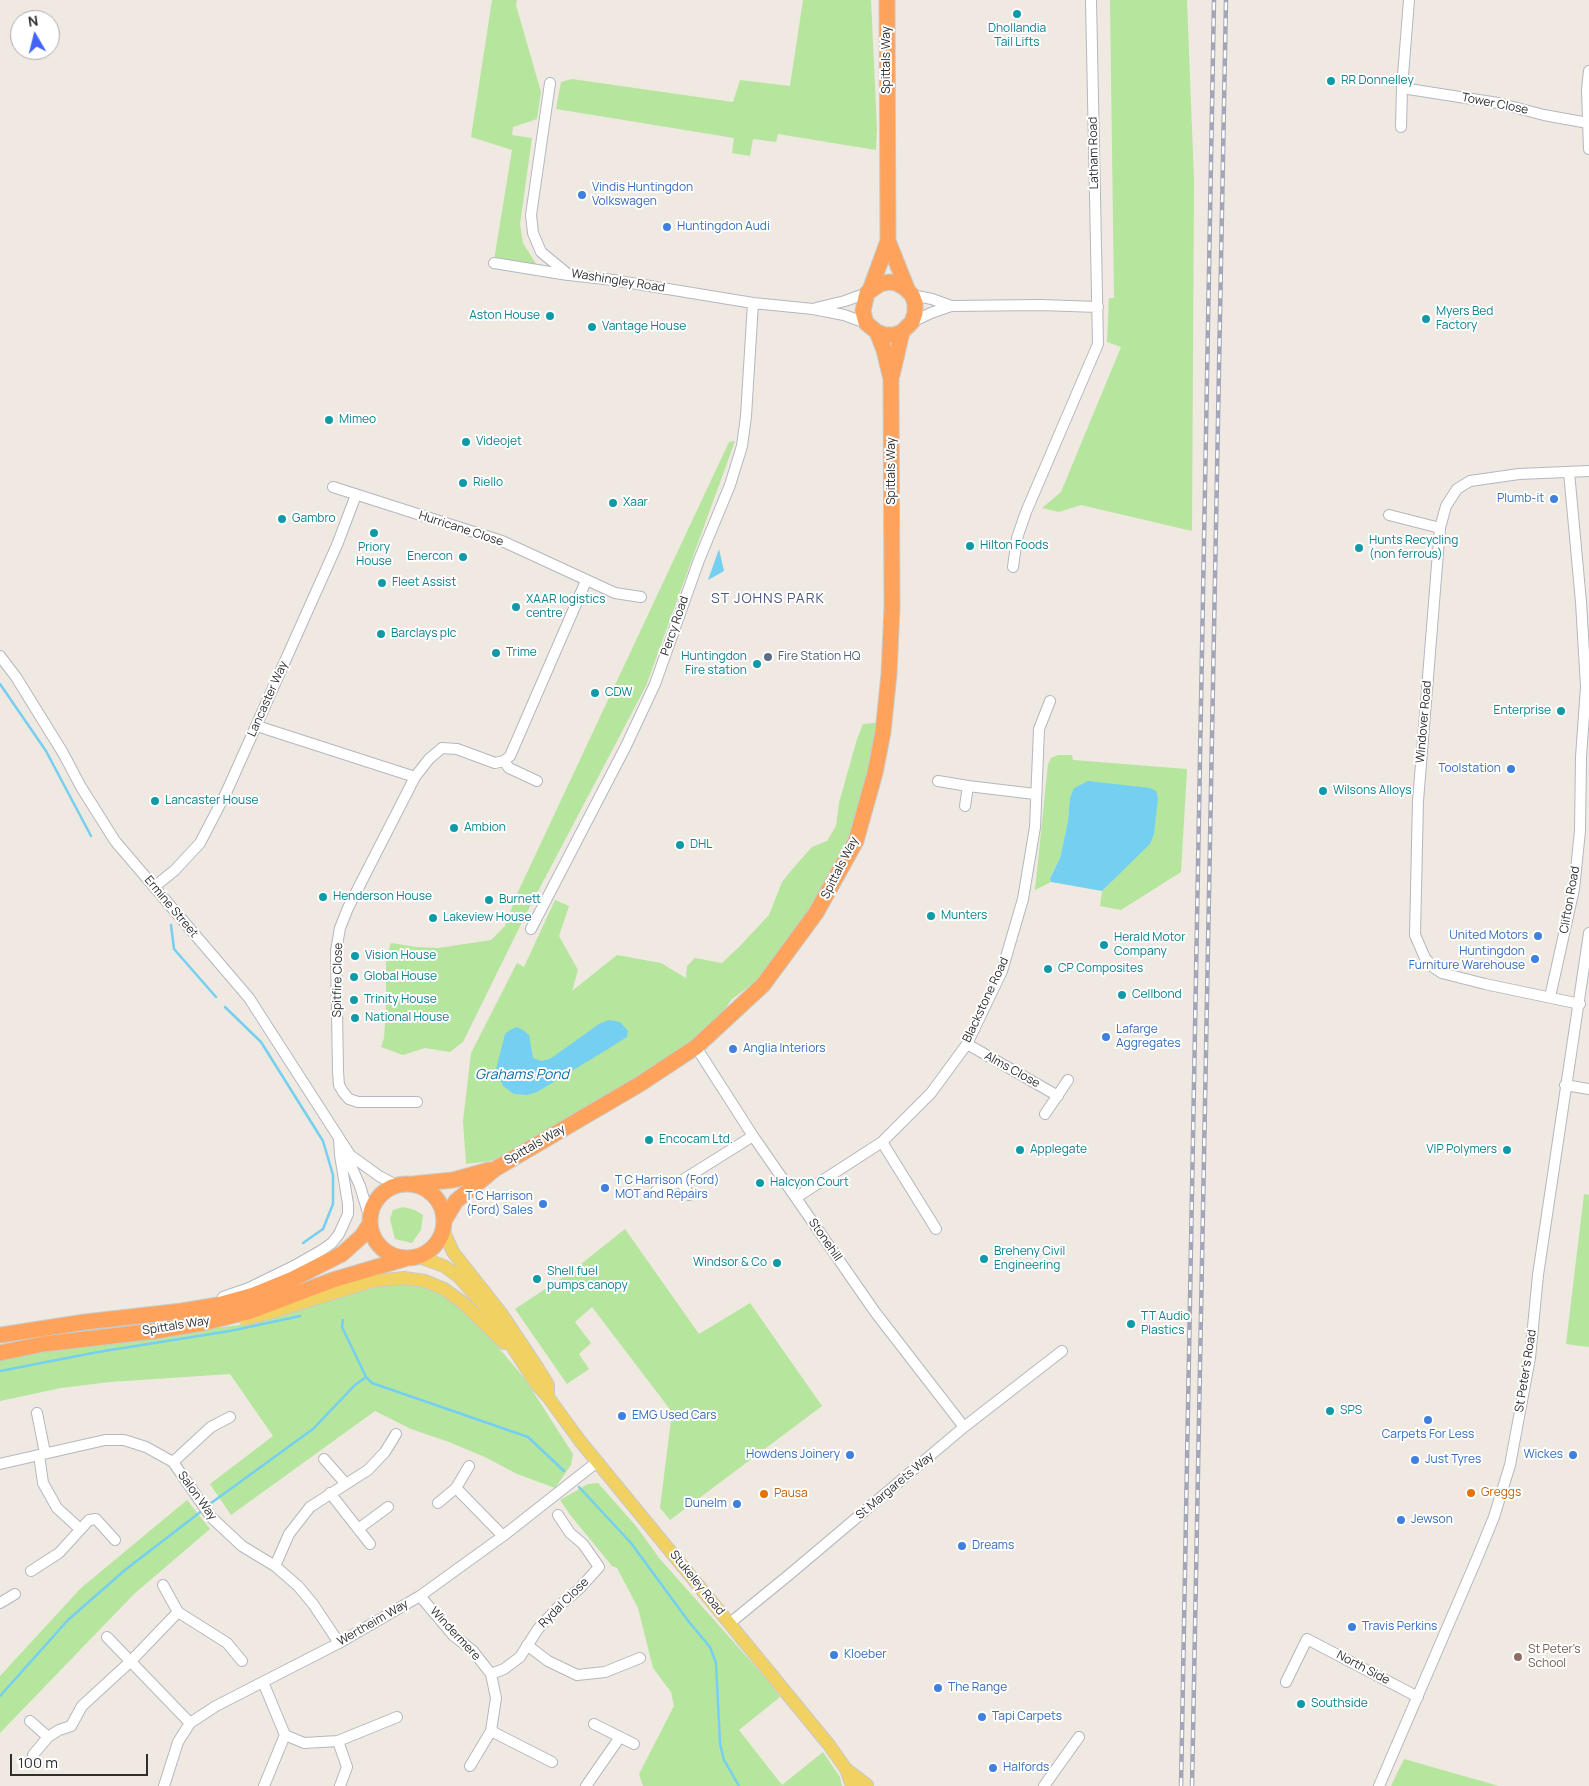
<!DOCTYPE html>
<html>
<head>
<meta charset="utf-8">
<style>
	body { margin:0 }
	#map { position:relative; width:1589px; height:1786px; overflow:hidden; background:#efe9e1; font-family:Manrope,sans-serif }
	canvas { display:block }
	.north { position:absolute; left:10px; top:10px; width:50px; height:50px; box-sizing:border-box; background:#fff; border:1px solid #ababab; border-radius:50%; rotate:352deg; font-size:14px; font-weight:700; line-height:20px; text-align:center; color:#2e2e2e }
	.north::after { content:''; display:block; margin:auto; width:18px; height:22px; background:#4264fb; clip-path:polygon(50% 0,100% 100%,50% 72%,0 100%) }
	.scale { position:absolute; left:10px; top:1754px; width:138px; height:22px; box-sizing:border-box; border:2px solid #2e2e2e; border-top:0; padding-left:6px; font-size:15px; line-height:18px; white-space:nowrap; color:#2e2e2e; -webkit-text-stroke:4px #fff; paint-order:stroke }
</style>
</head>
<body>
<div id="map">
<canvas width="1589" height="1786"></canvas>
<div class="north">N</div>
<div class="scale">100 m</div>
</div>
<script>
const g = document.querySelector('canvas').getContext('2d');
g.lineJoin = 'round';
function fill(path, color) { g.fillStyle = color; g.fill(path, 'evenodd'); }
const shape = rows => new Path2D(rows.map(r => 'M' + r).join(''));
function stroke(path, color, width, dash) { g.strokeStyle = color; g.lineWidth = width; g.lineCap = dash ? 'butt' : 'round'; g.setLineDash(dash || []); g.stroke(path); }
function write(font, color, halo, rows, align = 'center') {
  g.font = font + ' Manrope,sans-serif'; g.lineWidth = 4; g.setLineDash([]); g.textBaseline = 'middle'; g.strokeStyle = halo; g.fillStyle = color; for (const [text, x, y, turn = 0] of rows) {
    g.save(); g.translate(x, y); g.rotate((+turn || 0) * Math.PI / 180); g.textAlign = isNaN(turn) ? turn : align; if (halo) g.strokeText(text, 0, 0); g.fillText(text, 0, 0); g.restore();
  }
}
fill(shape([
	[492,0,517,0,516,5,541,92,537,119,513,127,512,135,532,138,520,224,523,243,538,267,494,260,512,150,471,137],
	[803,0,871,0,877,129,876,150,778,134,776,142,753,139,750,156,732,153,734,138,556,109,561,82,572,79,733,102,740,80,790,86],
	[1110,0,1187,0,1194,181,1192,531,1081,505,1059,512,1042,508,1061,492,1121,347,1107,342,1109,298,1114,298],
	[735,441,646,686,525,916,463,1042,450,1052,425,1048,403,1055,381,1047,384,1038,386,1010,386,958,391,943,417,947,438,948,491,940,505,926,517,894,729,442],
	[884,722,853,837,827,883,763,976,732,999,717,1020,689,1045,639,1082,550,1131,491,1161,466,1164,463,1121,471,1053,517,963,524,967,555,900,569,906,559,936,578,970,572,991,617,955,661,963,686,978,687,966,695,958,722,963,739,947,769,915,782,882,795,866,812,847,827,841,836,826,839,803,857,739,863,724],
	[1058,755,1072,755,1073,760,1187,769,1181,872,1121,910,1100,906,1102,891,1125,867,1070,798,1068,821,1060,858,1050,877,1051,882,1035,890,1048,764,1051,758],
	[1584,1194,1589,1195,1589,1347,1566,1344],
	[403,1207,415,1210,423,1215,421,1230,412,1243,395,1239,390,1219,393,1210],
	[625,1229,699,1334,750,1303,822,1406,670,1520,660,1508,672,1412,592,1307,575,1322,591,1343,579,1354,589,1369,567,1384,515,1309,571,1272],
	[385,1285,411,1285,438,1291,472,1316,525,1379,573,1454,571,1465,555,1488,517,1474,485,1457,449,1442,411,1429,375,1411,231,1515,210,1484,273,1436,230,1374,110,1382,61,1388,0,1401,0,1360,83,1345,247,1324],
	[598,1483,636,1526,660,1559,770,1683,780,1697,739,1730,782,1785,823,1752,840,1777,842,1786,643,1786,639,1774,674,1706,671,1692,653,1668,638,1608,617,1568,612,1566,571,1516,560,1500,588,1484],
	[187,1500,210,1529,134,1594,0,1733,0,1676,81,1588],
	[1404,1759,1499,1786,1391,1786]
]), '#b6e59e');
fill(shape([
	[719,549,724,571,708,580],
	[1088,781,1150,788,1156,791,1158,798,1154,834,1150,844,1102,891,1051,882,1050,878,1060,858,1068,821,1070,798,1074,788],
	[609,1020,620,1022,628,1031,627,1037,608,1049,537,1092,527,1095,514,1094,503,1086,496,1069,505,1034,510,1030,517,1027,523,1030,529,1035,533,1058,541,1061,550,1059,599,1024]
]), '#75cff0');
stroke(shape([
	[0,684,46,751,91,836],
	[171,925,174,949,216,997],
	[225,1007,261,1042,323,1141,333,1175,333,1204,323,1229,303,1243],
	[343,1320,342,1327,366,1377],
	[0,1371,98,1352,230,1331,300,1316],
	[579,1487,631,1543,689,1622,710,1647,716,1663,720,1744,724,1760,739,1786],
	[207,1506,313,1429,355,1385,366,1377,372,1383,528,1437,564,1471],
	[0,1696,68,1620,125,1570,203,1510]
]), '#75cff0', 2.5);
const minor = shape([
	[1589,71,1587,89,1589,149],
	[550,83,531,215,533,233,541,252,569,275,613,280,753,303,813,309,844,315,866,323],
	[1402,88,1498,103,1544,115,1588,123],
	[1401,127,1402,88,1409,0],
	[494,263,568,275],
	[912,295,932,299,951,306],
	[816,308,845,301,867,293],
	[912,322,931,313,951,306,1041,305,1098,307],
	[333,487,502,541,615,593,641,597],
	[1389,515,1440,528],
	[1013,567,1017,538,1026,512,1098,344,1091,0],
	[0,656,16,677,63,753,81,787,115,841,249,998,350,1155,352,1168,360,1186,369,1216],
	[257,726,415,777,429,759,442,748,457,749,495,763,504,761,509,768,537,781],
	[504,761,510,756,586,581],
	[415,777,348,908,340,928,336,951,338,1071,339,1085,343,1092,349,1099,358,1102,417,1102],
	[938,781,968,786,1035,794],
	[965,806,968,786],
	[154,887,175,870,200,843,226,793,337,545,356,495],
	[531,929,626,746,655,684,699,560,730,485,742,446,746,416,753,303],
	[1550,997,1574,889,1580,831,1581,757,1586,687,1581,602,1569,472],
	[1580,1004,1485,984,1442,973,1433,967,1425,958,1415,935,1418,801,1440,528,1446,506,1457,489,1470,481,1519,474,1589,471],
	[967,1044,1058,1096],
	[696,1047,753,1136,875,1312,964,1427],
	[1565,1085,1589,1089],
	[1045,1114,1068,1080],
	[882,1142,936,1229],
	[350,1155,379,1176,396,1185],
	[681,1181,689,1195],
	[656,1191,681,1181,753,1136],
	[797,1197,882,1142,931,1093,967,1044,1002,971,1023,899,1035,827,1039,729,1050,701],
	[223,1297,249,1288,294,1266,322,1250,332,1243,339,1234,348,1214,348,1204,340,1155,339,1139],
	[37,1413,45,1453],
	[39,1455,43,1483,57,1508,80,1529],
	[324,1459,346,1484],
	[173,1462,211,1427,230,1417],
	[0,1464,105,1440,124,1440,146,1447,173,1462,211,1517,242,1546,275,1566,298,1586,313,1604,339,1643],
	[469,1466,456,1488,503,1536],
	[330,1493,370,1544],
	[438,1503,456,1488],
	[358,1529,388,1507],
	[275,1566,289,1534,310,1507,368,1470,385,1452,396,1434],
	[31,1571,59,1553,89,1520,96,1519,115,1540],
	[163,1585,178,1612,227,1643,242,1661],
	[420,1596,453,1635,473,1651,491,1674,496,1698,491,1731,470,1766],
	[0,1603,15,1594],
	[730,1623,790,1574,964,1427,1062,1351],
	[107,1637,190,1723],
	[527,1645,548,1661,577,1675,605,1672,640,1658],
	[491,1674,504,1669,520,1657,538,1629,558,1607,580,1588,599,1567,583,1544,570,1533,558,1515],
	[263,1682,285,1735,304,1743,338,1741,397,1717],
	[1286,1682,1307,1639,1418,1697],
	[30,1721,48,1737],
	[594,1724,634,1744],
	[491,1731,552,1762],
	[338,1741,347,1767,340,1786],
	[33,1755,48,1737,59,1730,71,1726,82,1706,131,1661,178,1612],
	[164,1786,178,1742,190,1723,216,1706,339,1643,420,1596,503,1536,597,1462],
	[264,1786,285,1735],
	[586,1786,620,1737],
	[1044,1786,1079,1737],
	[1379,1786,1478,1556,1494,1517,1510,1465,1530,1358,1538,1275,1589,933]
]);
const major = shape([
	[443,1230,453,1252,501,1313,537,1367,548,1385,548,1397],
	[419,1257,444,1266,458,1276,492,1315,537,1385,548,1397,580,1441,829,1745,846,1769,852,1786],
	[245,1319,269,1313,373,1281,404,1278,425,1281,444,1289,462,1302,504,1343],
	[846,1769,867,1785]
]);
const highway = shape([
	[887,0,888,241,908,291],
	[870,290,888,241],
	[892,375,902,332],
	'370 1221a37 37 0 1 1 74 0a37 37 0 1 1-74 0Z',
	[413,1184,453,1180,489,1170],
	[444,1221,456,1201,495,1169,640,1084,696,1047,763,985,816,913,856,841,875,773,883,732,889,674,892,607,891,379,884,350,877,332,866,323,863,311,867,293,880,284,889,282,896,283,905,288,912,295,915,303,915,313,912,322,902,332,894,335,885,335,877,332],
	[0,1335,85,1322,182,1311,218,1305,254,1295,293,1279,342,1254,362,1236,369,1225],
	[0,1353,43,1344,155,1331,203,1323,251,1311,333,1280,404,1259]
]);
stroke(minor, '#b4b7c1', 12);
stroke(major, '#c9c9c9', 14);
stroke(highway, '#c9c9c9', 17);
stroke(minor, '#fff', 10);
stroke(major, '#f2d163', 12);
stroke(highway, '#ffa35c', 15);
const rail = shape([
	[1181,1786,1214,0],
	[1192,1786,1226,0]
]);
stroke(rail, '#a3a6b8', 4.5);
stroke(rail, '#fff', 2.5, [8]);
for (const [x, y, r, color] of [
	[1017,14,5,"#0f9aa8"],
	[1331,81,5,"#0f9aa8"],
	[582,195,5,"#3f7fe0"],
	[667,227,5,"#3f7fe0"],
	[550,316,5,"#0f9aa8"],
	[1426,319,5,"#0f9aa8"],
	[592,327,5,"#0f9aa8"],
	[329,420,5,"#0f9aa8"],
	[466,442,5,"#0f9aa8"],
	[463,483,5,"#0f9aa8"],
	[1554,499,5,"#3f7fe0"],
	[613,503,5,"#0f9aa8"],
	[282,519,5,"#0f9aa8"],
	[374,533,5,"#0f9aa8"],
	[970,546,5,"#0f9aa8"],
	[1359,548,5,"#0f9aa8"],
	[463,557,5,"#0f9aa8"],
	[382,583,5,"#0f9aa8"],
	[516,607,5,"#0f9aa8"],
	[381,634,5,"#0f9aa8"],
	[496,653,5,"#0f9aa8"],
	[768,657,5,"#5c6f8a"],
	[757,664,5,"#0f9aa8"],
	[595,693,5,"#0f9aa8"],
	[1561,711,5,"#0f9aa8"],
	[1511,769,5,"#3f7fe0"],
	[1323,791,5,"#0f9aa8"],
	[155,801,5,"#0f9aa8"],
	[454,828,5,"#0f9aa8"],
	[680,845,5,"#0f9aa8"],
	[323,897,5,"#0f9aa8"],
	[489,900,5,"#0f9aa8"],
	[931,916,5,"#0f9aa8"],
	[433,918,5,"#0f9aa8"],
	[1538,936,5,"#3f7fe0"],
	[1104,945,5,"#0f9aa8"],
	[355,956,5,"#0f9aa8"],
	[1535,959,5,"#3f7fe0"],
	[1048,969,5,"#0f9aa8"],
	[354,977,5,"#0f9aa8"],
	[1122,995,5,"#0f9aa8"],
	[354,1000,5,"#0f9aa8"],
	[355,1018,5,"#0f9aa8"],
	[1106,1037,5,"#3f7fe0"],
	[733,1049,5,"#3f7fe0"],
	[649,1140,5,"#0f9aa8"],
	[1020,1150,5,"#0f9aa8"],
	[1507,1150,5,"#0f9aa8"],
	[760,1183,5,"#0f9aa8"],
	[605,1188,5,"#3f7fe0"],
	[543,1204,5,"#3f7fe0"],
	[984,1259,5,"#0f9aa8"],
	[777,1263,5,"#0f9aa8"],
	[537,1279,5,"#0f9aa8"],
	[1131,1324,5,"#0f9aa8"],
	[1330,1411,5,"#0f9aa8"],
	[622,1416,5,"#3f7fe0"],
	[1428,1420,5,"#3f7fe0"],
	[850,1455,5,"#3f7fe0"],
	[1573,1455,5,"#3f7fe0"],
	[1415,1460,5,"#3f7fe0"],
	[1471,1493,5,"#e8710a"],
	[764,1494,5,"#e8710a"],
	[737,1504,5,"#3f7fe0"],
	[1401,1520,5,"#3f7fe0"],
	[962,1546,5,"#3f7fe0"],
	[1352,1627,5,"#3f7fe0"],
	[834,1655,5,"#3f7fe0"],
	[1518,1657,5,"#8d6e63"],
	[938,1688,5,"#3f7fe0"],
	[1301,1704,5,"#0f9aa8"],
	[982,1717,5,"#3f7fe0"],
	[993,1768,5,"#3f7fe0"]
]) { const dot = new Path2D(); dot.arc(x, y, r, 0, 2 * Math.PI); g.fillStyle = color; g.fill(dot); stroke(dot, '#fff', 2); }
write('12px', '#0d838f', '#fff', [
	["Dhollandia",1017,29,"center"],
	["Tail Lifts",1017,43,"center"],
	["RR Donnelley",1341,81],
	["Myers Bed",1436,312],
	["Factory",1436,326],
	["Aston House",540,316,"right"],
	["Vantage House",602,327],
	["Mimeo",339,420],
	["Videojet",476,442],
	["Riello",473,483],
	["Xaar",623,503],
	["Gambro",292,519],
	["Hunts Recycling",1369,541],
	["(non ferrous)",1369,555],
	["Hilton Foods",980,546],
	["Priory",374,548,"center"],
	["House",374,562,"center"],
	["Enercon",453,557,"right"],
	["Fleet Assist",392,583],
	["XAAR logistics",526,600],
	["centre",526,614],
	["Barclays plc",391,634],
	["Trime",506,653],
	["Huntingdon",747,657,"right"],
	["Fire station",747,671,"right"],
	["CDW",605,693],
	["Enterprise",1551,711,"right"],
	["Wilsons Alloys",1333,791],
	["Lancaster House",165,801],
	["Ambion",464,828],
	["DHL",690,845],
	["Henderson House",333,897],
	["Burnett",499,900],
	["Munters",941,916],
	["Lakeview House",443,918],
	["Herald Motor",1114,938],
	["Company",1114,952],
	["Vision House",365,956],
	["CP Composites",1058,969],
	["Global House",364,977],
	["Cellbond",1132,995],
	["Trinity House",364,1000],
	["National House",365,1018],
	["Encocam Ltd.",659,1140],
	["Applegate",1030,1150],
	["VIP Polymers",1497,1150,"right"],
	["Halcyon Court",770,1183],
	["Breheny Civil",994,1252],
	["Engineering",994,1266],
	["Windsor & Co",767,1263,"right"],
	["Shell fuel",547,1272],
	["pumps canopy",547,1286],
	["TT Audio",1141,1317],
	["Plastics",1141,1331],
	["SPS",1340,1411],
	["Southside",1311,1704]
], 'left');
write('12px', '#2e2e2e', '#fff', [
	["Spittals Way",887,60,-90],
	["Tower Close",1495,104,11],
	["Latham Road",1094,153,-91],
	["Washingley Road",618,281,9],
	["Spittals Way",892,471,-90],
	["Hurricane Close",461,529,18],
	["Percy Road",675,626,-71],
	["Lancaster Way",268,699,-66],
	["Windover Road",1424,722,-85],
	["Spittals Way",840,868,-63],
	["Clifton Road",1570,900,-80],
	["Ermine Street",171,907,50],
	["Spitfire Close",338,980,-89],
	["Blackstone Road",986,1000,-65],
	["Alms Close",1012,1070,29],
	["Spittals Way",535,1145,-30],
	["Stonehill",825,1240,55],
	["Spittals Way",176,1326,-9],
	["St Peter's Road",1526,1371,-81],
	["St Margarets Way",895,1486,-40],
	["Salon Way",197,1496,54],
	["Stukeley Road",697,1583,51],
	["Rydal Close",564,1603,-45],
	["Wertheim Way",373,1623,-30],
	["Windermere",455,1634,47],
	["North Side",1363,1668,28]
]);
write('12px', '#366cbe', '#fff', [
	["Vindis Huntingdon",592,188],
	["Volkswagen",592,202],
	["Huntingdon Audi",677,227],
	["Plumb-it",1544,499,"right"],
	["Toolstation",1501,769,"right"],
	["United Motors",1528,936,"right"],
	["Huntingdon",1525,952,"right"],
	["Furniture Warehouse",1525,966,"right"],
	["Lafarge",1116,1030],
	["Aggregates",1116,1044],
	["Anglia Interiors",743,1049],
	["T C Harrison (Ford)",615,1181],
	["MOT and Repairs",615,1195],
	["T C Harrison",533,1197,"right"],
	["(Ford) Sales",533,1211,"right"],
	["EMG Used Cars",632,1416],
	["Carpets For Less",1428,1435,"center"],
	["Howdens Joinery",840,1455,"right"],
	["Wickes",1563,1455,"right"],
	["Just Tyres",1425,1460],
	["Dunelm",727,1504,"right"],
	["Jewson",1411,1520],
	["Dreams",972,1546],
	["Travis Perkins",1362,1627],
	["Kloeber",844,1655],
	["The Range",948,1688],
	["Tapi Carpets",992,1717],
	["Halfords",1003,1768]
], 'left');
write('12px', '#4e5e75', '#fff', [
	["Fire Station HQ",778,657]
], 'left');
write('12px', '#c56008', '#fff', [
	["Greggs",1481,1493],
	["Pausa",774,1494]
], 'left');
write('12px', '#785e54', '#fff', [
	["St Peter's",1528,1650],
	["School",1528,1664]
], 'left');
g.letterSpacing = '1px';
write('14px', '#4d5680', '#fff', [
	["ST JOHNS PARK",768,599]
]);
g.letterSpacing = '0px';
write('italic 14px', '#0d6fa3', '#fff', [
	["Grahams Pond",522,1075]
]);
</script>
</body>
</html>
